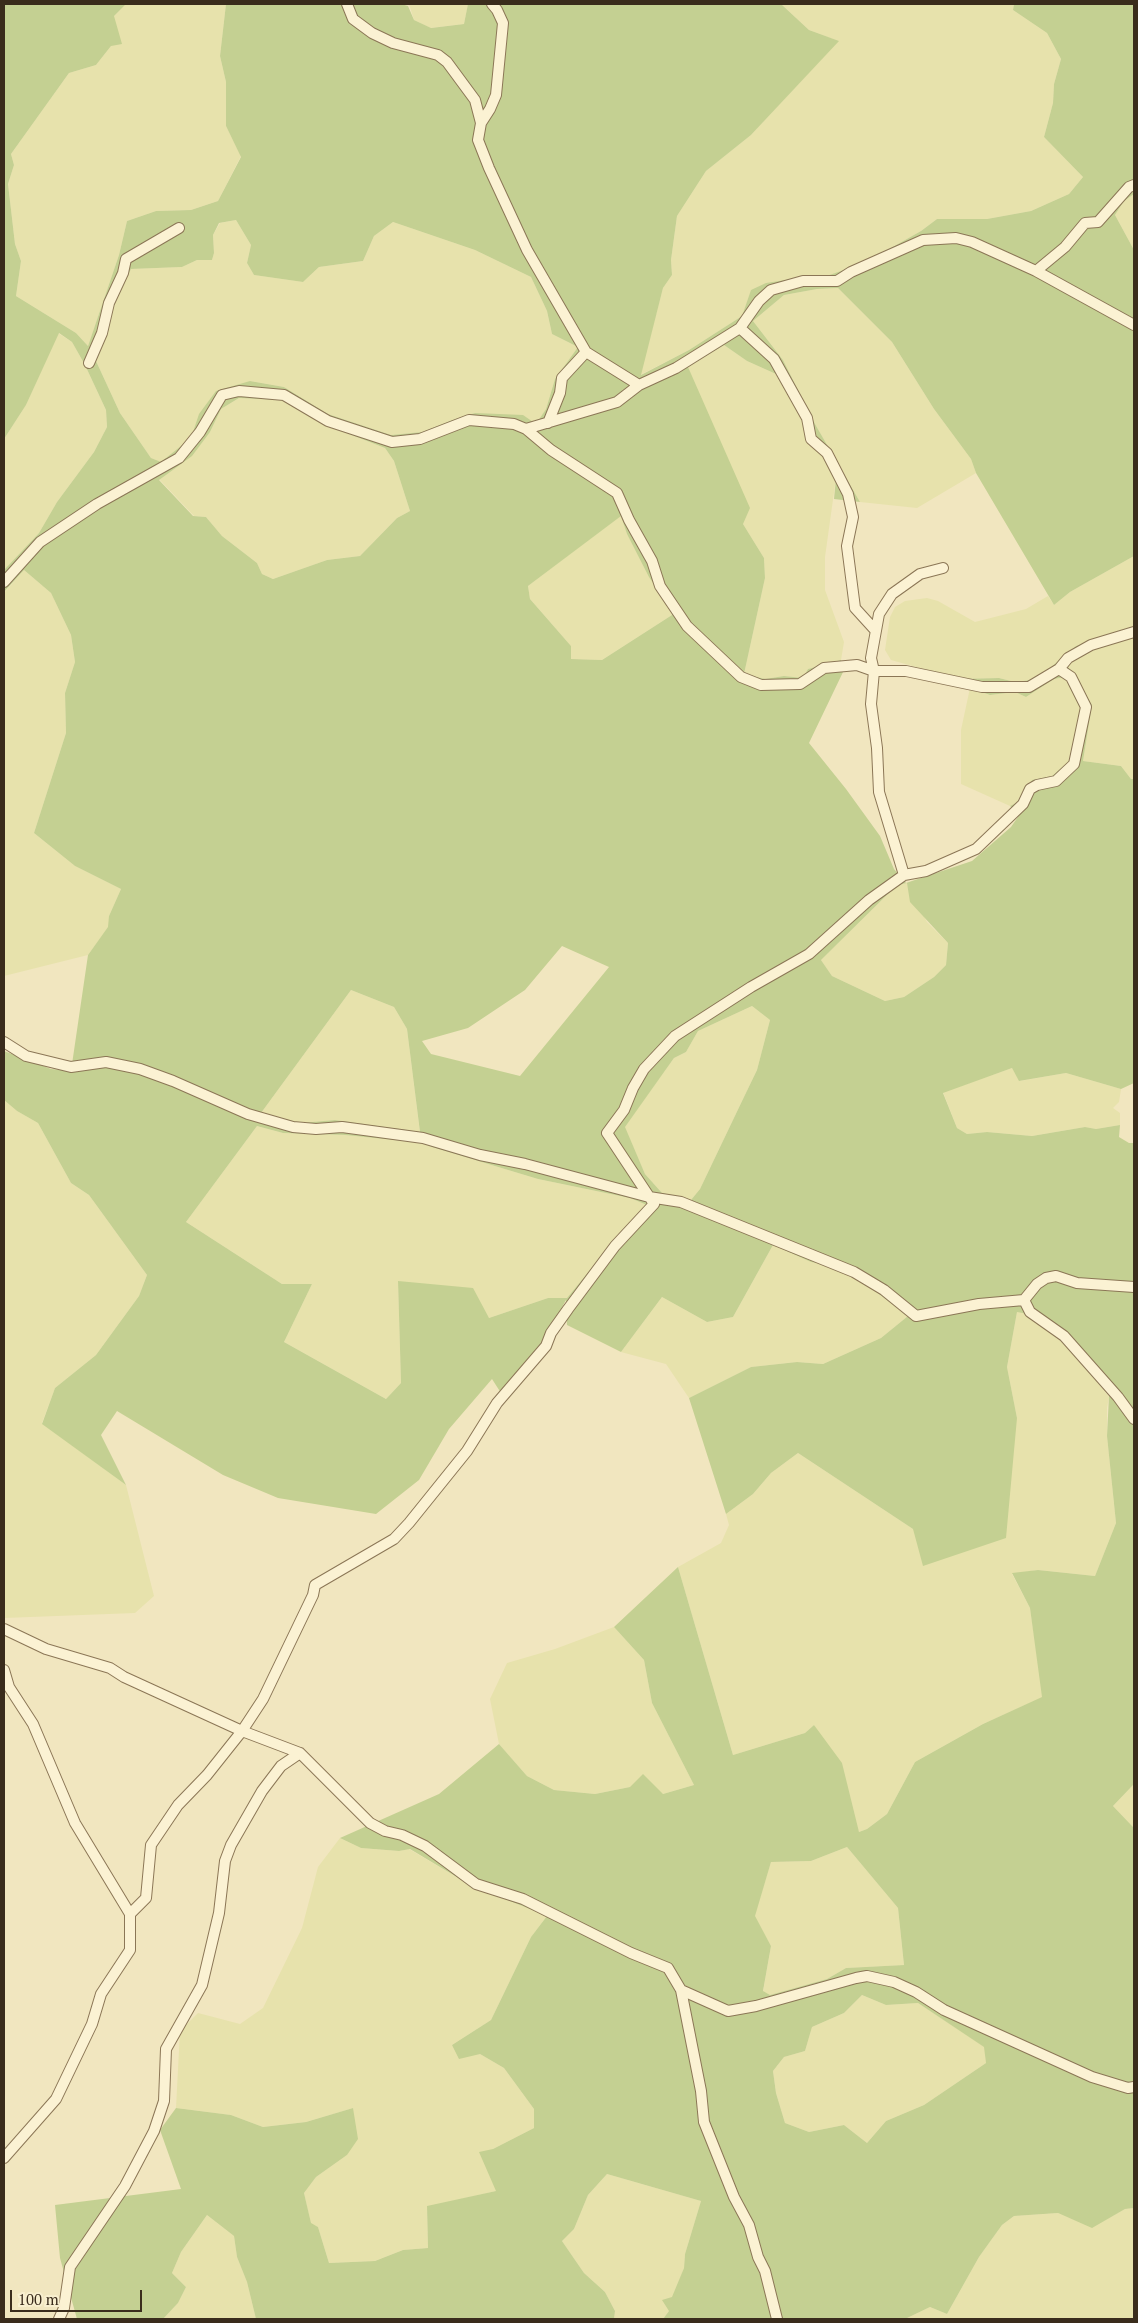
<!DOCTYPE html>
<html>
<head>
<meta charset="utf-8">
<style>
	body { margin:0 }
	#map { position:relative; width:1138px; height:2323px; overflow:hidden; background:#f1e6bf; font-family:"PT Serif",serif }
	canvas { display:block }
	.frame { position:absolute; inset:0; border:5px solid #3a2c1c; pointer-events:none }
	.scale { position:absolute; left:10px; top:2290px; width:132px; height:22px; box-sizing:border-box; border:2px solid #3a2c1c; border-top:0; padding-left:6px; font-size:15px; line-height:18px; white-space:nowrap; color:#3a2c1c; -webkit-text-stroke:4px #f8efcf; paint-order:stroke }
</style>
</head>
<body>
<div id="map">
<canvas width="1138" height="2323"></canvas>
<div class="frame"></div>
<div class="scale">100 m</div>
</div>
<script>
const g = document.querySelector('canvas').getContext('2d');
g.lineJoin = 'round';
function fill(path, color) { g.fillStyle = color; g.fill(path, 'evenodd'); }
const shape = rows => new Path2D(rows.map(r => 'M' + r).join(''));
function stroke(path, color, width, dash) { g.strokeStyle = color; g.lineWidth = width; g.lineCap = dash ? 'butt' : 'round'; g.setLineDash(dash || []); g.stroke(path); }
fill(shape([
	[126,4,226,4,220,56,226,82,226,126,241,156,218,201,191,210,156,211,127,221,119,255,88,346,76,333,16,296,21,261,15,244,8,184,14,165,11,154,69,73,96,65,111,46,114,16],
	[409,4,468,4,468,5,464,24,430,28,414,20],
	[781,4,1014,4,1013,10,1047,33,1061,59,1054,84,1053,103,1044,137,1083,177,1069,194,1031,211,987,219,937,219,921,231,866,262,823,278,751,291,742,316,689,350,640,375,663,288,672,275,671,260,677,216,706,171,751,135,838,41,809,30],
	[1134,194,1134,250,1115,215,1124,201],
	[236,220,251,245,247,263,254,275,303,282,319,267,363,261,374,236,393,222,475,250,531,277,547,311,552,334,578,347,555,379,546,409,536,425,475,413,455,419,422,432,391,435,328,414,284,387,250,381,191,438,162,463,151,458,120,413,96,361,115,303,131,269,182,267,197,260,212,260,214,253,213,235,220,223],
	[838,288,892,342,934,409,971,459,976,473,917,508,860,502,815,424,783,360,753,321,784,295,817,289],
	[58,333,72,342,85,365,106,410,107,427,94,452,57,502,39,533,4,570,4,439,26,405],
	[724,345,747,361,776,374,836,478,825,557,825,590,844,642,841,660,808,669,803,678,784,676,765,679,744,674,765,578,764,558,743,524,688,367],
	[239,398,281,400,326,425,385,448,394,461,410,511,397,518,360,556,327,560,273,579,262,574,257,563,222,536,206,517,194,516,159,479,210,432,221,409],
	[621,515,627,534,671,610,672,615,602,660,571,659,571,646,530,599,528,586],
	[1134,556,1134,626,1076,646,1044,673,1030,680,1015,682,999,678,959,679,891,660,885,650,890,617,895,607,905,601,927,598,938,601,975,622,1026,609,1048,596,1054,605,1070,592],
	[24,570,51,593,71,635,75,662,65,693,66,733,34,833,75,866,121,889,109,916,109,927,88,955,4,976,4,593],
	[1134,636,1134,779,1131,779,1121,766,1083,761,1092,705,1067,665,1080,656,1115,641],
	[1065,677,1081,710,1069,761,1052,776,1032,780,1018,802,1010,806,961,784,961,730,970,688,990,695,1015,692,1026,697,1054,679],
	[907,883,927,922,948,943,946,965,934,977,904,997,885,1001,832,976,821,960,897,885],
	[351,990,394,1007,407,1029,420,1133,335,1120,301,1123,261,1113],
	[752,1006,770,1020,757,1070,743,1099,700,1189,691,1200,662,1193,645,1174,624,1127,674,1058,686,1052,698,1031],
	[1012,1068,1020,1081,1066,1073,1121,1089,1119,1102,1113,1108,1120,1113,1120,1125,1096,1129,1085,1127,1032,1136,987,1132,967,1134,957,1128,943,1092],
	[4,1100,17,1111,38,1123,71,1183,89,1195,147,1275,139,1296,96,1355,55,1388,42,1423,126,1485,154,1596,135,1613,4,1618],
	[257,1126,283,1133,345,1135,425,1143,432,1147,538,1179,630,1198,647,1205,613,1242,567,1298,548,1298,489,1318,398,1281,401,1383,386,1399,284,1342,312,1284,282,1284,186,1222],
	[773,1245,811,1262,833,1266,867,1285,908,1316,881,1338,823,1364,797,1362,751,1367,689,1398,666,1364,621,1352,662,1297,707,1322,733,1317],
	[1017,1312,1023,1312,1070,1347,1109,1397,1107,1408,1107,1436,1116,1523,1095,1576,1038,1570,1012,1574,1030,1608,1043,1697,983,1724,915,1762,887,1814,867,1829,859,1832,814,1725,805,1733,733,1755,678,1567,721,1543,729,1525,726,1514,753,1494,771,1473,798,1453,913,1529,1017,1418,1007,1367],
	[614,1627,644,1660,652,1703,694,1785,663,1794,630,1787,595,1794,554,1790,527,1776,499,1744,490,1699,507,1663,555,1649],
	[1134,1784,1134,1828,1113,1806],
	[340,1838,361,1848,399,1851,409,1849,470,1885,547,1916,531,1937,491,2020,452,2045,480,2054,504,2068,534,2109,534,2128,493,2149,496,2191,427,2207,428,2248,403,2250,375,2261,329,2263,318,2227,311,2224,304,2193,316,2177,347,2155,353,2108,306,2122,263,2127,231,2115,176,2108,180,2031,198,2013,240,2024,263,2008,302,1928,318,1867],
	[847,1847,898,1908,904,1965,846,1968,827,1979,770,1995,763,1992,771,1946,754,1916,771,1862,811,1861],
	[862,1995,886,2005,918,2003,985,2047,986,2063,924,2105,886,2121,867,2143,844,2125,809,2132,785,2123,776,2093,773,2071,784,2057,805,2051,812,2027,844,2013],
	[607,2174,701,2201,685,2254,684,2268,669,2311,663,2319,614,2319,615,2311,605,2292,584,2273,562,2241,574,2229,588,2195],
	[1134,2208,1134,2319,905,2319,930,2307,947,2314,979,2257,1002,2225,1014,2216,1058,2213,1092,2227,1125,2209],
	[207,2215,234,2236,237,2257,247,2282,256,2319,163,2319,178,2303,186,2287,172,2273,181,2252]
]), '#e7e2ac');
fill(shape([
	[4,4,126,4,114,16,122,44,111,46,96,65,69,73,11,154,14,165,8,184,15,244,21,261,16,296,76,333,88,346,119,255,127,221,156,211,191,210,218,201,241,157,226,126,226,82,220,56,226,4,401,4,408,6,414,20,431,28,464,24,468,4,781,4,809,30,839,41,751,135,706,171,677,216,671,260,672,275,663,288,641,375,689,350,742,316,751,290,766,283,799,278,824,277,866,262,921,231,937,219,987,219,1031,211,1069,194,1083,177,1044,137,1053,103,1054,84,1061,59,1047,33,1013,10,1014,4,1134,4,1134,194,1124,201,1115,215,1134,250,1134,556,1070,592,1054,605,976,473,971,459,934,409,892,342,838,288,817,289,784,295,753,321,783,360,815,424,860,502,834,499,836,478,776,374,747,361,724,345,688,367,750,508,743,524,764,558,765,578,744,674,765,679,784,676,803,678,808,669,841,660,844,670,809,743,846,789,880,836,894,869,906,883,972,861,1011,827,1020,814,1010,806,1018,802,1032,780,1052,776,1069,761,1081,710,1065,677,1054,679,1026,697,1015,692,990,695,970,688,959,679,999,678,1015,682,1030,680,1044,673,1076,646,1134,626,1134,636,1115,641,1080,656,1067,665,1092,705,1083,761,1121,766,1131,779,1134,779,1134,1083,1121,1089,1066,1073,1019,1081,1012,1068,943,1093,957,1128,967,1134,987,1132,1032,1136,1085,1127,1096,1129,1120,1125,1119,1137,1129,1143,1134,1143,1134,1784,1113,1806,1134,1828,1134,2208,1125,2209,1092,2228,1058,2213,1014,2216,1002,2225,979,2257,947,2314,930,2307,905,2319,663,2319,669,2311,662,2300,672,2297,684,2268,685,2254,701,2201,607,2174,588,2195,574,2229,562,2241,584,2273,605,2292,615,2311,614,2319,256,2319,247,2282,237,2257,234,2236,207,2215,181,2252,172,2273,186,2287,178,2303,163,2319,77,2319,60,2258,55,2205,181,2189,160,2130,176,2108,231,2115,263,2127,306,2122,353,2108,358,2139,347,2155,316,2177,304,2193,311,2223,318,2227,329,2263,375,2261,403,2250,428,2248,427,2206,496,2191,479,2152,493,2149,534,2128,534,2109,504,2068,480,2054,459,2059,452,2045,491,2020,531,1937,547,1916,470,1885,410,1849,399,1851,361,1848,340,1838,439,1794,499,1744,527,1776,554,1790,595,1794,630,1787,643,1774,663,1794,694,1785,652,1703,644,1660,614,1627,678,1567,733,1755,805,1733,814,1725,842,1763,859,1832,867,1829,887,1814,915,1762,983,1724,1042,1697,1030,1608,1012,1573,1038,1570,1095,1576,1116,1523,1107,1436,1109,1396,1070,1347,1023,1313,1017,1312,1007,1367,1017,1418,1006,1538,923,1566,913,1529,798,1453,771,1473,753,1494,726,1514,689,1398,751,1367,797,1362,823,1364,881,1338,908,1316,867,1285,833,1266,811,1262,773,1245,733,1317,707,1322,662,1297,621,1352,567,1325,566,1300,542,1343,501,1393,492,1379,449,1429,419,1480,376,1514,278,1498,223,1475,117,1411,101,1435,126,1485,42,1424,55,1388,96,1355,139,1296,147,1275,89,1195,71,1183,38,1123,17,1111,4,1100,4,1051,51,1069,71,1071,88,955,108,927,109,916,121,889,75,866,34,833,66,733,65,693,75,662,71,635,51,593,24,570,4,592,4,570,39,533,57,502,94,452,107,427,106,410,85,365,72,342,59,333,26,405,4,439],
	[236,220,251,245,247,263,254,275,303,282,319,267,363,261,374,236,393,222,475,250,531,277,547,311,552,334,578,347,555,379,546,409,536,424,523,415,475,413,455,419,422,432,391,435,328,414,284,387,250,381,216,391,199,414,191,438,161,462,151,458,120,413,96,361,115,303,131,269,182,267,197,260,212,260,214,253,213,235,219,223],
	[239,398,281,400,326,425,385,448,394,461,410,511,397,518,360,556,327,560,273,579,262,574,257,563,222,536,206,517,193,516,159,480,192,456,210,432,221,409],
	[621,516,627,534,649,577,671,609,672,615,602,660,571,659,571,646,530,599,528,586],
	[907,883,910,902,948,943,946,965,934,977,904,997,885,1001,832,976,821,960,897,885],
	[562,946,609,967,520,1076,431,1054,422,1041,468,1028,525,990],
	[351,990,394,1007,407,1029,420,1132,335,1120,301,1123,261,1113],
	[752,1006,770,1020,757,1070,743,1099,700,1189,691,1200,662,1193,645,1174,625,1127,674,1058,686,1052,698,1031],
	[257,1126,283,1133,345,1135,425,1143,432,1147,538,1179,630,1198,647,1205,613,1242,567,1298,548,1298,489,1318,473,1288,398,1281,401,1383,386,1399,284,1342,312,1284,282,1284,186,1222],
	[847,1847,898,1908,904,1965,846,1968,827,1979,770,1995,763,1991,771,1946,755,1916,771,1862,811,1861],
	[862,1995,886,2005,918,2003,984,2047,986,2063,924,2105,886,2121,867,2143,844,2125,809,2132,785,2123,776,2093,773,2071,784,2057,805,2051,812,2027,844,2013]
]), '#c4d092');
const minor = shape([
	[347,4,353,19,372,33,393,43,438,55,447,62,475,100,481,123,478,140,489,168,527,250,586,352,562,378,560,393,548,423],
	[481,123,490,109,496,95,503,23,497,10,492,4],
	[1036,271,1065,247,1085,223,1098,222,1129,187,1134,185],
	[740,328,774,359,807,418,811,439,827,453,848,494,853,517,847,546,855,608,875,630],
	[586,352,639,385],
	[89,363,102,333,109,303,123,273,126,259,179,228],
	[526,429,617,402,639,385,676,368,740,328,759,301,771,290,803,281,837,281,851,272,923,240,956,238,972,242,1036,271,1134,325],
	[4,582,40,542,97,504,179,458,200,432,222,395,239,391,284,395,328,421,392,442,420,439,469,420,514,424,526,429,551,450,617,493,629,520,652,561,660,586,687,626,741,677,761,685,800,684,824,668,857,665,874,671,906,671,982,687,1029,687,1059,669,1068,658,1091,645,1134,632],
	[904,875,879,792,877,748,871,704,874,671,871,658,879,614,892,594,920,574,943,568],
	[4,1042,26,1056,71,1067,106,1062,140,1069,173,1081,248,1114,293,1127,316,1129,342,1127,423,1138,480,1155,525,1164,649,1197,681,1202,854,1272,884,1290,916,1316,979,1304,1024,1300,1037,1284,1046,1278,1056,1276,1077,1283,1134,1287],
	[1024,1300,1030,1312,1064,1336,1118,1397,1134,1419],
	[4,1629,46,1649,110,1668,124,1677,242,1731,300,1753,370,1823,385,1831,402,1835,425,1846,476,1884,523,1899,631,1953,668,1968,681,1990,701,2091,704,2122,734,2197,749,2225,758,2257,765,2271,777,2319],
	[4,1670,9,1687,33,1724,75,1823,130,1914,130,1950,101,1994,92,2024,56,2099,4,2158],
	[130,1914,146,1898,151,1845,178,1805,207,1775,242,1731,263,1699,313,1595,315,1585,394,1539,409,1523,467,1451,497,1403,546,1346,551,1333,568,1309,615,1246,654,1204,607,1133,624,1110,633,1088,644,1069,675,1036,751,987,809,954,869,900,904,875,926,871,976,849,1023,804,1030,789,1037,785,1056,781,1074,764,1086,707,1071,677,1059,669],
	[681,1990,728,2011,756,2006,856,1978,867,1976,894,1982,916,1992,944,2010,1092,2077,1128,2088,1134,2087],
	[59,2319,64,2308,70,2267,125,2186,154,2131,164,2101,166,2049,202,1985,219,1913,225,1861,231,1845,262,1791,281,1766,300,1753]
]);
stroke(minor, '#8b7656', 12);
stroke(minor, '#fbf2d3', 10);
</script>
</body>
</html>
